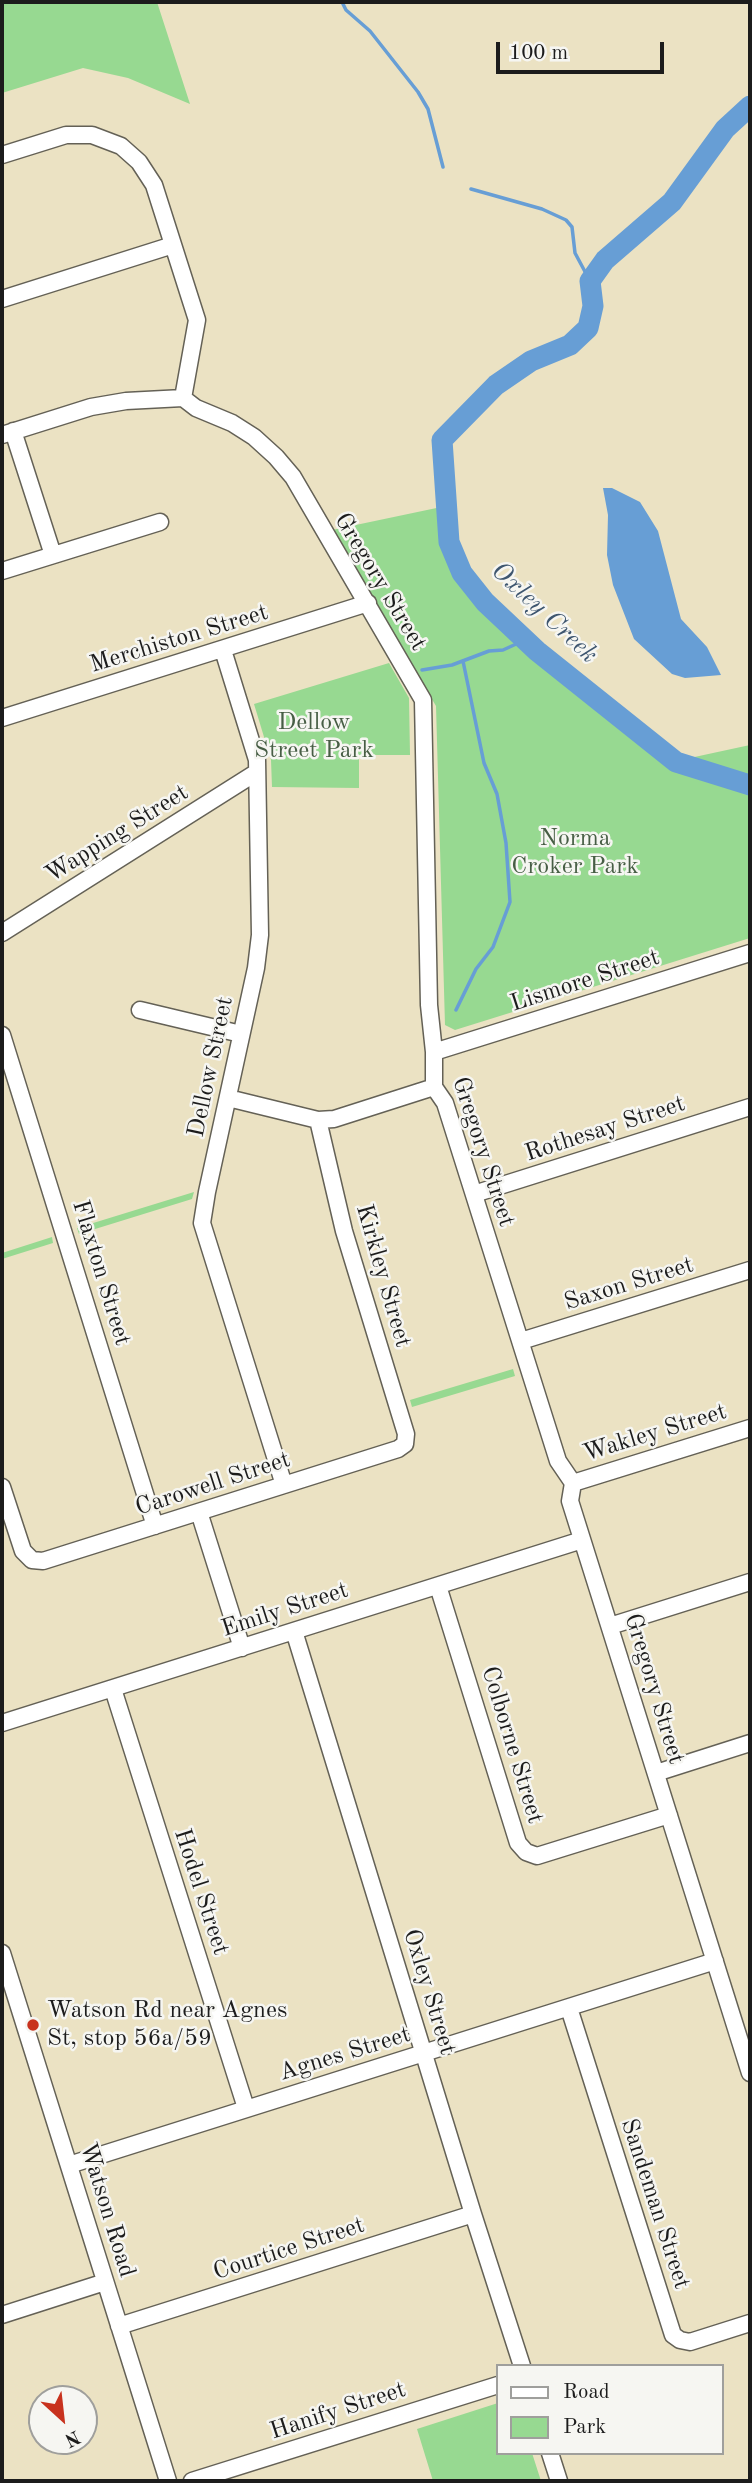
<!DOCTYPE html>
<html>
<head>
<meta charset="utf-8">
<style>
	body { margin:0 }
	#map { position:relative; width:752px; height:2483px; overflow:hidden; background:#ebe2c3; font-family:"Old Standard TT",serif }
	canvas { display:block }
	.frame { position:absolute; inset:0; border:4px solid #1c1c1c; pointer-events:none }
	.legend { position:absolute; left:496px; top:2364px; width:228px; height:91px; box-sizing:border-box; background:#f6f6f2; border:2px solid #9f9f9c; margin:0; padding:9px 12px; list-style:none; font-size:21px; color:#1c1c1c }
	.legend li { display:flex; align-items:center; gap:14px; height:35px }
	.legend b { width:35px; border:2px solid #9f9f9c }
	.north { position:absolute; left:28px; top:2385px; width:70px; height:70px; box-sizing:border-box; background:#f6f6f2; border:2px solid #9f9f9c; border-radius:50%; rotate:153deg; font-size:19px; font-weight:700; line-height:28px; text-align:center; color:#1c1c1c }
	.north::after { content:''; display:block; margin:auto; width:24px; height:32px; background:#c8321e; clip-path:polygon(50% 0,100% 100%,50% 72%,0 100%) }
	.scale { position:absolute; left:496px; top:42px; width:168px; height:32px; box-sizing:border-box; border:4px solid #1c1c1c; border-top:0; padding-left:9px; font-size:21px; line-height:24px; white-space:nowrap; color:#1c1c1c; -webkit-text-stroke:5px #f6f6f2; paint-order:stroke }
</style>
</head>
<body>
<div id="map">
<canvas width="752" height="2483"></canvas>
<div class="frame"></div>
<ul class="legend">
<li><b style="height:9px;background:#fff"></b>Road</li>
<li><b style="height:19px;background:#97d991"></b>Park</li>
</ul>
<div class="north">N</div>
<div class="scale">100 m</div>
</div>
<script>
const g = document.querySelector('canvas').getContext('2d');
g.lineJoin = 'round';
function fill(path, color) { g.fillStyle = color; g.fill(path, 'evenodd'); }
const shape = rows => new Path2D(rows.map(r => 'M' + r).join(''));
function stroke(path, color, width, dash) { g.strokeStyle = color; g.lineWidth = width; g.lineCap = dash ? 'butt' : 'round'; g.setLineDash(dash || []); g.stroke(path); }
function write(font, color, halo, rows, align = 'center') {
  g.font = font + ' "Old Standard TT",serif'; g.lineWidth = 5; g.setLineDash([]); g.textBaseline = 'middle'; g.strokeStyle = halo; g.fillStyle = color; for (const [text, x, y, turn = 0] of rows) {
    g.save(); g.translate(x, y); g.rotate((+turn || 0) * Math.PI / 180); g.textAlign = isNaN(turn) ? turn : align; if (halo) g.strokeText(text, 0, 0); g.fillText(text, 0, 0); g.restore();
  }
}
fill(shape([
	[2,2,157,2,190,104,128,78,83,68,2,93],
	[446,506,449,543,462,573,485,602,537,651,676,761,750,745,750,938,455,1030,445,1025,436,706,332,530],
	[389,663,409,698,410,755,359,755,359,788,272,787,271,760,254,704],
	[194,1192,192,1199,79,1234,77,1228],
	[52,1237,53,1243,2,1259,2,1253],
	[513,1369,515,1376,412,1407,410,1400],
	[498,2403,498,2453,532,2453,541,2481,433,2481,417,2429]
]), '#97d991');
fill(shape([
	[603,488,612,488,640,502,658,531,681,619,707,647,721,675,685,678,672,674,634,639,613,585,607,555,608,515]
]), '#679ed5');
stroke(shape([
	[342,2,346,10,370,31,418,92,428,109,443,167],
	[471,189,542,209,566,220,572,227,575,253,590,281],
	[422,670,452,665,489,651,503,650,525,640],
	[456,1010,476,969,493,947,510,902,506,843,497,794,484,763,463,661]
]), '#679ed5', 3.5);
stroke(shape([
	[750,106,725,129,672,202,605,260,590,281,593,306,588,328,570,345,531,361,496,385,442,440,449,542,462,573,485,602,537,651,676,762,750,785]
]), '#679ed5', 21);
const minor = shape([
	[2,155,66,135,92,135,121,146,139,162,154,185,197,320,183,398],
	[2,299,173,245],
	[13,431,53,555],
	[2,435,91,407,126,401,183,398,196,408,232,423,254,437,276,457,293,477,423,700,429,1005,434,1052,434,1087,445,1103,558,1461,573,1483,570,1501,750,2073],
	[2,571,160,522],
	[223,650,257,760,260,935,256,968,207,1192,202,1223,284,1485],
	[2,718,368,603],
	[2,933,257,772],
	[140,1010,241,1034],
	[2,1035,155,1526],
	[434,1052,750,953],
	[228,1098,318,1120,334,1119,434,1087],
	[474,1194,750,1107],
	[521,1341,750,1270],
	[573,1483,750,1428],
	[2,1487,23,1551,32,1560,43,1561,398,1449,405,1444,406,1434,344,1231,318,1120],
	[199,1512,242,1648],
	[438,1586,518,1843,526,1852,537,1856,669,1815],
	[610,1626,750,1582],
	[294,1631,473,2214,522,2366],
	[113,1689,246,2108],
	[2,1723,582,1540],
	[656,1773,750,1743],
	[2,1953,168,2481],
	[569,2008,673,2335,680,2340,690,2342,750,2323],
	[69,2165,715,1961],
	[2,2315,105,2282],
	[119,2326,473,2214],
	[550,2453,559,2481],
	[192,2481,498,2385]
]);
stroke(minor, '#646156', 19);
stroke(minor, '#fff', 16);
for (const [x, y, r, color] of [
	[33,2025,7,"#c8321e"]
]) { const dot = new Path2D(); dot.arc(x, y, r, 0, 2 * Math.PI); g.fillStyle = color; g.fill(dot); stroke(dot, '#f6f6f2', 2.5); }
write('24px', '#1c1c1c', '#f6f6f2', [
	["Gregory Street",380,582,59],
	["Merchiston Street",179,639,-17],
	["Wapping Street",117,834,-32],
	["Lismore Street",585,981,-18],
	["Dellow Street",211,1067,-78],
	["Rothesay Street",605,1129,-18],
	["Gregory Street",483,1152,72],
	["Flaxton Street",101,1273,73],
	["Kirkley Street",383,1276,74],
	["Saxon Street",629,1284,-17],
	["Wakley Street",655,1433,-17],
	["Carowell Street",213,1484,-18],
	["Emily Street",285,1610,-18],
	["Gregory Street",654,1689,73],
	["Colborne Street",512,1745,73],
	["Hodel Street",201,1892,72],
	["Oxley Street",429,1992,73],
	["Agnes Street",345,2054,-17],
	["Sandeman Street",655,2204,72],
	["Watson Road",107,2210,73],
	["Courtice Street",289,2249,-18],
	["Hanify Street",338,2411,-18]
]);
write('24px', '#475e45', '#f6f6f2', [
	["Dellow",314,723],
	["Street Park",314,751],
	["Norma",575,839],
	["Croker Park",575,867]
]);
write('24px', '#1c1c1c', '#f6f6f2', [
	["Watson Rd near Agnes",47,2011],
	["St, stop 56a/59",47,2039]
], 'left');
write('italic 26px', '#3e566f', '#f6f6f2', [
	["Oxley Creek",544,613,43]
]);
</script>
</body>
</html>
